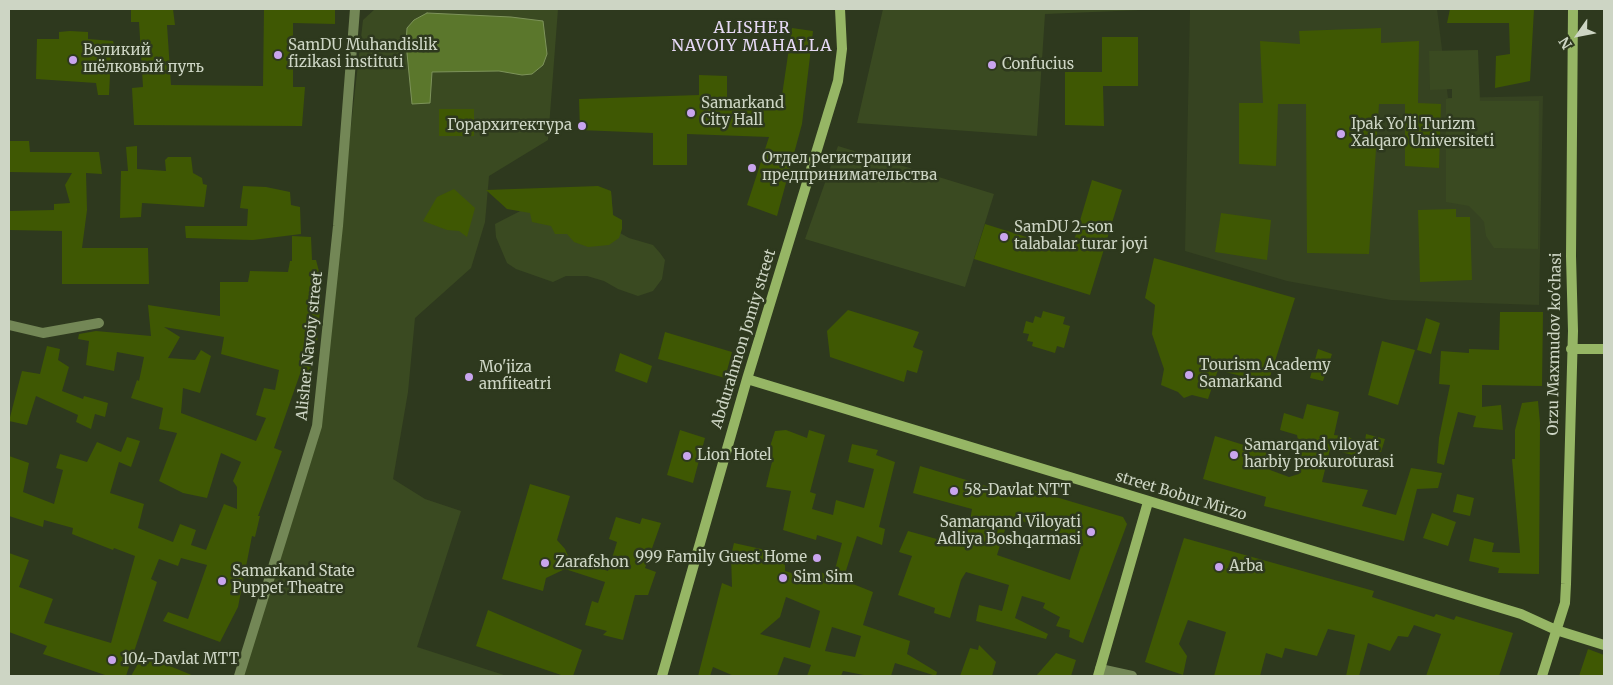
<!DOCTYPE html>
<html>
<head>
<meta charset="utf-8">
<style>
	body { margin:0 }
	#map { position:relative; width:1613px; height:685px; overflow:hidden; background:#2e391e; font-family:Merriweather,serif }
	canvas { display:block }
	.frame { position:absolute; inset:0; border:10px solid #cdd5c4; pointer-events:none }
	.north { position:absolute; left:1553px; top:10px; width:50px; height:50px; -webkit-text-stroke:4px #2e391e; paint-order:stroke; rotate:237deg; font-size:14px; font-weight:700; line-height:20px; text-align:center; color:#cdd5c4 }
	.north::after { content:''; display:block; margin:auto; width:18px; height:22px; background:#cdd5c4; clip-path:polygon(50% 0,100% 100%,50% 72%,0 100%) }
</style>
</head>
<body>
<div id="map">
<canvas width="1613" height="685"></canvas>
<div class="frame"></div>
<div class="north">N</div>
</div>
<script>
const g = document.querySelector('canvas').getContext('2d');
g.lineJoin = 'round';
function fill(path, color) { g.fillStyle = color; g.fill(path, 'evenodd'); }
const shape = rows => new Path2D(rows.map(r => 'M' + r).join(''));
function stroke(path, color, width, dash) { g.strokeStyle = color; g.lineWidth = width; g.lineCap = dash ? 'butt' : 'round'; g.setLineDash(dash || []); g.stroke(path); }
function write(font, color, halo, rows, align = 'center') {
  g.font = font + ' Merriweather,serif'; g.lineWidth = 5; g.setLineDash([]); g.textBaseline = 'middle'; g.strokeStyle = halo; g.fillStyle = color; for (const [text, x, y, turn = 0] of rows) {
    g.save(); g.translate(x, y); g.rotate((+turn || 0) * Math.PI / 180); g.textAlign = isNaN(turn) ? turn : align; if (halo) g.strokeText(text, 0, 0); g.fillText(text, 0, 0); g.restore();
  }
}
fill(shape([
	[1190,9,1437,9,1448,98,1543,96,1539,305,1391,300,1287,281,1185,251]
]), '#364321');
fill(shape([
	[375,9,558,9,548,140,489,176,485,222,471,268,415,318,408,392,393,479,425,499,461,511,417,647,507,676,243,676,317,427,363,20],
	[883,9,1165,9,1045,14,1037,136,857,123],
	[1478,50,1480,101,1539,101,1538,249,1494,248,1486,236,1484,222,1480,217,1469,206,1446,202,1446,99,1452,98,1452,89,1430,90,1429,51],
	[838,146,994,194,965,287,805,239],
	[590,188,611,191,613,215,620,233,629,238,653,245,660,253,665,260,662,279,653,291,638,296,618,289,604,281,587,276,566,276,553,282,516,269,507,263,496,237,495,224,532,205]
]), '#3a4a21');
const water = shape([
	[427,13,511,17,543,21,547,54,543,65,532,74,522,75,499,71,432,72,430,103,412,104,406,43,407,28,414,20,427,13]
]);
fill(water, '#5b772c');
stroke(water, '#7d935a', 1);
fill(shape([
	[131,9,173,9,175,25,167,25,171,85,263,86,264,9,335,9,335,24,293,23,293,87,305,87,302,126,134,125,132,88,143,87,139,22,131,22],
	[1450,9,1534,9,1530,81,1495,88,1496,56,1510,54,1509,23,1447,23],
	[792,28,813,31,802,124,777,216,747,205,769,137,687,134,687,165,653,165,653,133,580,130,579,99,699,95,699,75,727,76,727,98,781,102],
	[1381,28,1381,43,1419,41,1418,103,1441,104,1439,168,1405,166,1405,104,1379,104,1369,254,1307,253,1306,104,1278,104,1276,166,1239,164,1239,103,1263,103,1260,41,1300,44,1299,31],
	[70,31,88,32,88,39,113,41,115,47,111,54,109,95,98,95,96,83,36,79,37,39,59,39,59,32],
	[1102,37,1138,37,1138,86,1103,86,1104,126,1065,125,1065,72,1102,72],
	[439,109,474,109,474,136,439,136],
	[9,141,29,141,30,152,99,152,102,174,86,173,87,210,82,248,148,248,149,284,62,284,62,231,9,230,9,211,54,210,54,204,70,203,65,185,72,173,9,172],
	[137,146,137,169,166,171,165,160,168,157,191,157,193,173,202,178,203,184,207,185,204,207,142,203,141,217,120,218,121,171,128,171,126,147],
	[1092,180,1122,190,1090,295,974,259,985,224,1071,251],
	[243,186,266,187,290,192,291,205,300,207,301,234,253,240,186,238,185,226,247,226,248,209,240,208],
	[598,186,611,191,613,215,622,220,622,229,619,238,609,245,588,247,574,242,567,234,555,234,551,226,532,222,530,213,507,209,486,190],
	[454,189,475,208,467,237,459,231,447,230,423,221,437,197],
	[1456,209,1456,217,1470,217,1472,280,1420,282,1418,210],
	[1221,213,1271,220,1267,260,1215,252],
	[292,236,311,237,312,260,316,260,320,275,322,289,317,342,310,373,301,371,274,448,282,451,258,516,260,516,255,537,252,536,238,607,220,642,163,621,168,612,188,619,207,565,181,558,178,566,159,559,151,579,157,582,126,676,108,676,43,654,47,646,9,632,9,553,29,560,19,587,53,599,44,623,111,643,135,556,114,548,113,550,72,534,73,528,44,520,43,527,9,516,9,456,29,463,23,492,54,504,63,470,56,468,60,454,87,462,97,442,121,452,127,437,140,441,131,467,119,462,110,493,144,504,138,528,173,542,180,524,196,530,191,545,206,550,224,504,237,509,237,487,233,481,241,462,221,453,207,498,183,493,159,481,177,433,159,429,163,408,131,398,137,380,139,381,144,357,117,352,114,371,86,365,89,341,78,339,79,334,96,331,151,336,148,305,220,316,220,282,248,282,250,271,288,272,290,261,292,261],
	[164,327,224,337,221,354,279,370,275,390,264,388,256,415,266,418,256,441,181,413,183,388,200,393,211,356,201,350,195,360,168,358,180,337],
	[1154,258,1295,298,1268,383,1218,370,1208,399,1192,395,1184,398,1178,392,1161,385,1164,369,1152,334,1155,305,1145,298],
	[848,310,919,332,913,347,923,351,917,373,907,370,904,382,830,357,827,331],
	[1043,311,1065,317,1063,324,1070,326,1064,348,1057,346,1055,353,1032,346,1033,342,1027,341,1029,334,1023,333,1026,321,1033,323,1035,316,1041,318],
	[1500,312,1543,312,1542,386,1482,385,1482,407,1501,405,1503,430,1473,427,1476,416,1458,412,1444,465,1437,463,1439,438,1450,385,1439,384,1441,351,1469,353,1469,349,1499,350],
	[1426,318,1440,323,1431,354,1417,350],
	[665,332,732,352,725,378,658,359],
	[1382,341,1415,350,1398,405,1368,395],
	[47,346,60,349,58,360,69,367,62,391,83,399,84,396,108,403,105,417,95,414,91,429,76,422,78,415,36,396,27,425,9,421,22,371,40,374],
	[1318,349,1332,354,1323,381,1310,378],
	[620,353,652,366,647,383,615,371],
	[1538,401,1540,423,1539,574,1498,573,1499,568,1469,561,1474,538,1494,543,1492,552,1520,553,1512,459,1515,459,1515,430,1522,403],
	[1307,404,1339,412,1334,435,1349,437,1357,442,1356,456,1330,449,1322,482,1368,490,1362,506,1396,515,1411,468,1442,473,1438,488,1417,489,1404,541,1264,506,1266,497,1203,479,1215,436,1247,446,1249,438,1269,444,1262,467,1289,477,1299,474,1302,460,1297,435,1280,430,1284,413,1303,419],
	[680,430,705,438,693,483,667,475],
	[786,430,807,438,809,430,825,435,810,492,816,494,812,509,833,515,836,500,864,508,874,469,848,462,852,444,878,450,876,455,895,462,879,527,885,529,882,545,857,536,843,580,873,592,863,625,910,641,907,654,937,672,936,676,895,663,891,676,869,676,843,671,841,676,807,676,811,665,784,657,777,676,734,676,713,667,710,676,698,676,722,583,732,587,731,555,734,543,784,554,782,563,785,565,785,571,817,581,820,572,833,577,842,543,817,535,816,540,783,530,791,491,766,487,772,462,766,459,775,431],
	[786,597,820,611,810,648,760,634,780,617],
	[832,627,861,636,855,657,825,651],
	[1366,434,1385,439,1381,452,1364,448],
	[920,466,1006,492,1017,492,1019,486,1123,517,1127,524,1083,643,1069,637,1070,630,1056,626,1060,617,1043,608,1045,603,1022,596,1015,618,1048,634,1046,639,976,621,979,605,1002,611,1009,585,966,572,961,580,950,618,934,613,935,608,898,595,912,556,899,552,908,531,965,547,972,509,913,493],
	[1009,517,1083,540,1070,580,997,555],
	[530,484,570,496,557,540,565,549,569,558,608,571,617,542,609,539,616,517,640,524,642,518,661,523,645,568,656,572,648,595,635,595,623,640,603,635,607,631,585,625,592,601,598,603,605,582,565,569,546,578,543,591,502,579],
	[1457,494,1474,498,1470,516,1453,512],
	[1432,513,1456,522,1448,546,1423,538],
	[1184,538,1374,591,1372,597,1434,617,1436,614,1454,620,1456,616,1513,633,1499,676,1426,676,1441,634,1414,625,1408,637,1398,636,1390,651,1368,643,1359,676,1346,676,1355,635,1328,629,1317,656,1285,648,1282,658,1266,653,1260,676,1214,676,1226,632,1188,620,1179,644,1187,656,1183,675,1145,662],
	[488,610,582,650,573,676,564,676,476,646],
	[979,645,996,662,992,676,960,676,970,648,978,650],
	[1588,649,1604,655,1604,676,1579,676],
	[1056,653,1076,660,1071,676,1036,676],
	[143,655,194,676,131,676]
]), '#3f5803');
stroke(shape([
	[9,325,43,333,99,323],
	[1100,669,1132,676],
	[239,676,317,426,338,226,355,9]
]), '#738756', 10);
stroke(shape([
	[1571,349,1604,349],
	[747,379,1521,614,1556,630,1604,645],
	[662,676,747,379,838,81,842,49,840,9],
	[1098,676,1148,502],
	[1542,676,1565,603,1566,584,1573,331,1571,256,1573,9]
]), '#96b665', 10);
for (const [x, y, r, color] of [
	[278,55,5,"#c9a5ee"],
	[73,60,5,"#c9a5ee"],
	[992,65,5,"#c9a5ee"],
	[691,113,5,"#c9a5ee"],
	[582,126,5,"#c9a5ee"],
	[1341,134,5,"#c9a5ee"],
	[752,168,5,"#c9a5ee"],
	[1004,237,5,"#c9a5ee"],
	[1189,375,5,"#c9a5ee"],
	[469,377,5,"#c9a5ee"],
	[1234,455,5,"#c9a5ee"],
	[687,456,5,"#c9a5ee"],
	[954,491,5,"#c9a5ee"],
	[1091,532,5,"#c9a5ee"],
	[817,558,5,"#c9a5ee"],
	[545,563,5,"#c9a5ee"],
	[1219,567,5,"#c9a5ee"],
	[783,578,5,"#c9a5ee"],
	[222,581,5,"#c9a5ee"],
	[112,660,5,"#c9a5ee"]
]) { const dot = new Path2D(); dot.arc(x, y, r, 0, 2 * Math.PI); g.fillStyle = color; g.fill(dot); stroke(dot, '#2e391e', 2); }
write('15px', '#cdd5c4', '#2e391e', [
	["SamDU Muhandislik",288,46],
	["fizikasi instituti",288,63],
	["Великий",83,51],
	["шёлковый путь",83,68],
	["Confucius",1002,65],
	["Samarkand",701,104],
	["City Hall",701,121],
	["Ipak Yo'li Turizm",1351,125],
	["Xalqaro Universiteti",1351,142],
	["Горархитектура",572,126,"right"],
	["Отдел регистрации",762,159],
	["предпринимательства",762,176],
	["SamDU 2-son",1014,228],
	["talabalar turar joyi",1014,245],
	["Tourism Academy",1199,366],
	["Samarkand",1199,383],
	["Mo'jiza",479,368],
	["amfiteatri",479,385],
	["Samarqand viloyat",1244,446],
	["harbiy prokuroturasi",1244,463],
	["Lion Hotel",697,456],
	["58-Davlat NTT",964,491],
	["Samarqand Viloyati",1081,523,"right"],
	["Adliya Boshqarmasi",1081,540,"right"],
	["999 Family Guest Home",807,558,"right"],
	["Zarafshon",555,563],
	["Arba",1229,567],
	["Samarkand State",232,572],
	["Puppet Theatre",232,589],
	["Sim Sim",793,578],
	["104-Davlat MTT",122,660]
], 'left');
write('15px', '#cdd5c4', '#2e391e', [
	["Abdurahmon Jomiy street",744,339,-73],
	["Orzu Maxmudov ko'chasi",1555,344,-89],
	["Alisher Navoiy street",310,346,-84],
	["street Bobur Mirzo",1181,496,17]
]);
g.letterSpacing = '1px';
write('16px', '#e6d9f5', '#2e391e', [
	["ALISHER",752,28],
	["NAVOIY MAHALLA",752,46]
]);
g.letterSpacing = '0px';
</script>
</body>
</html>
